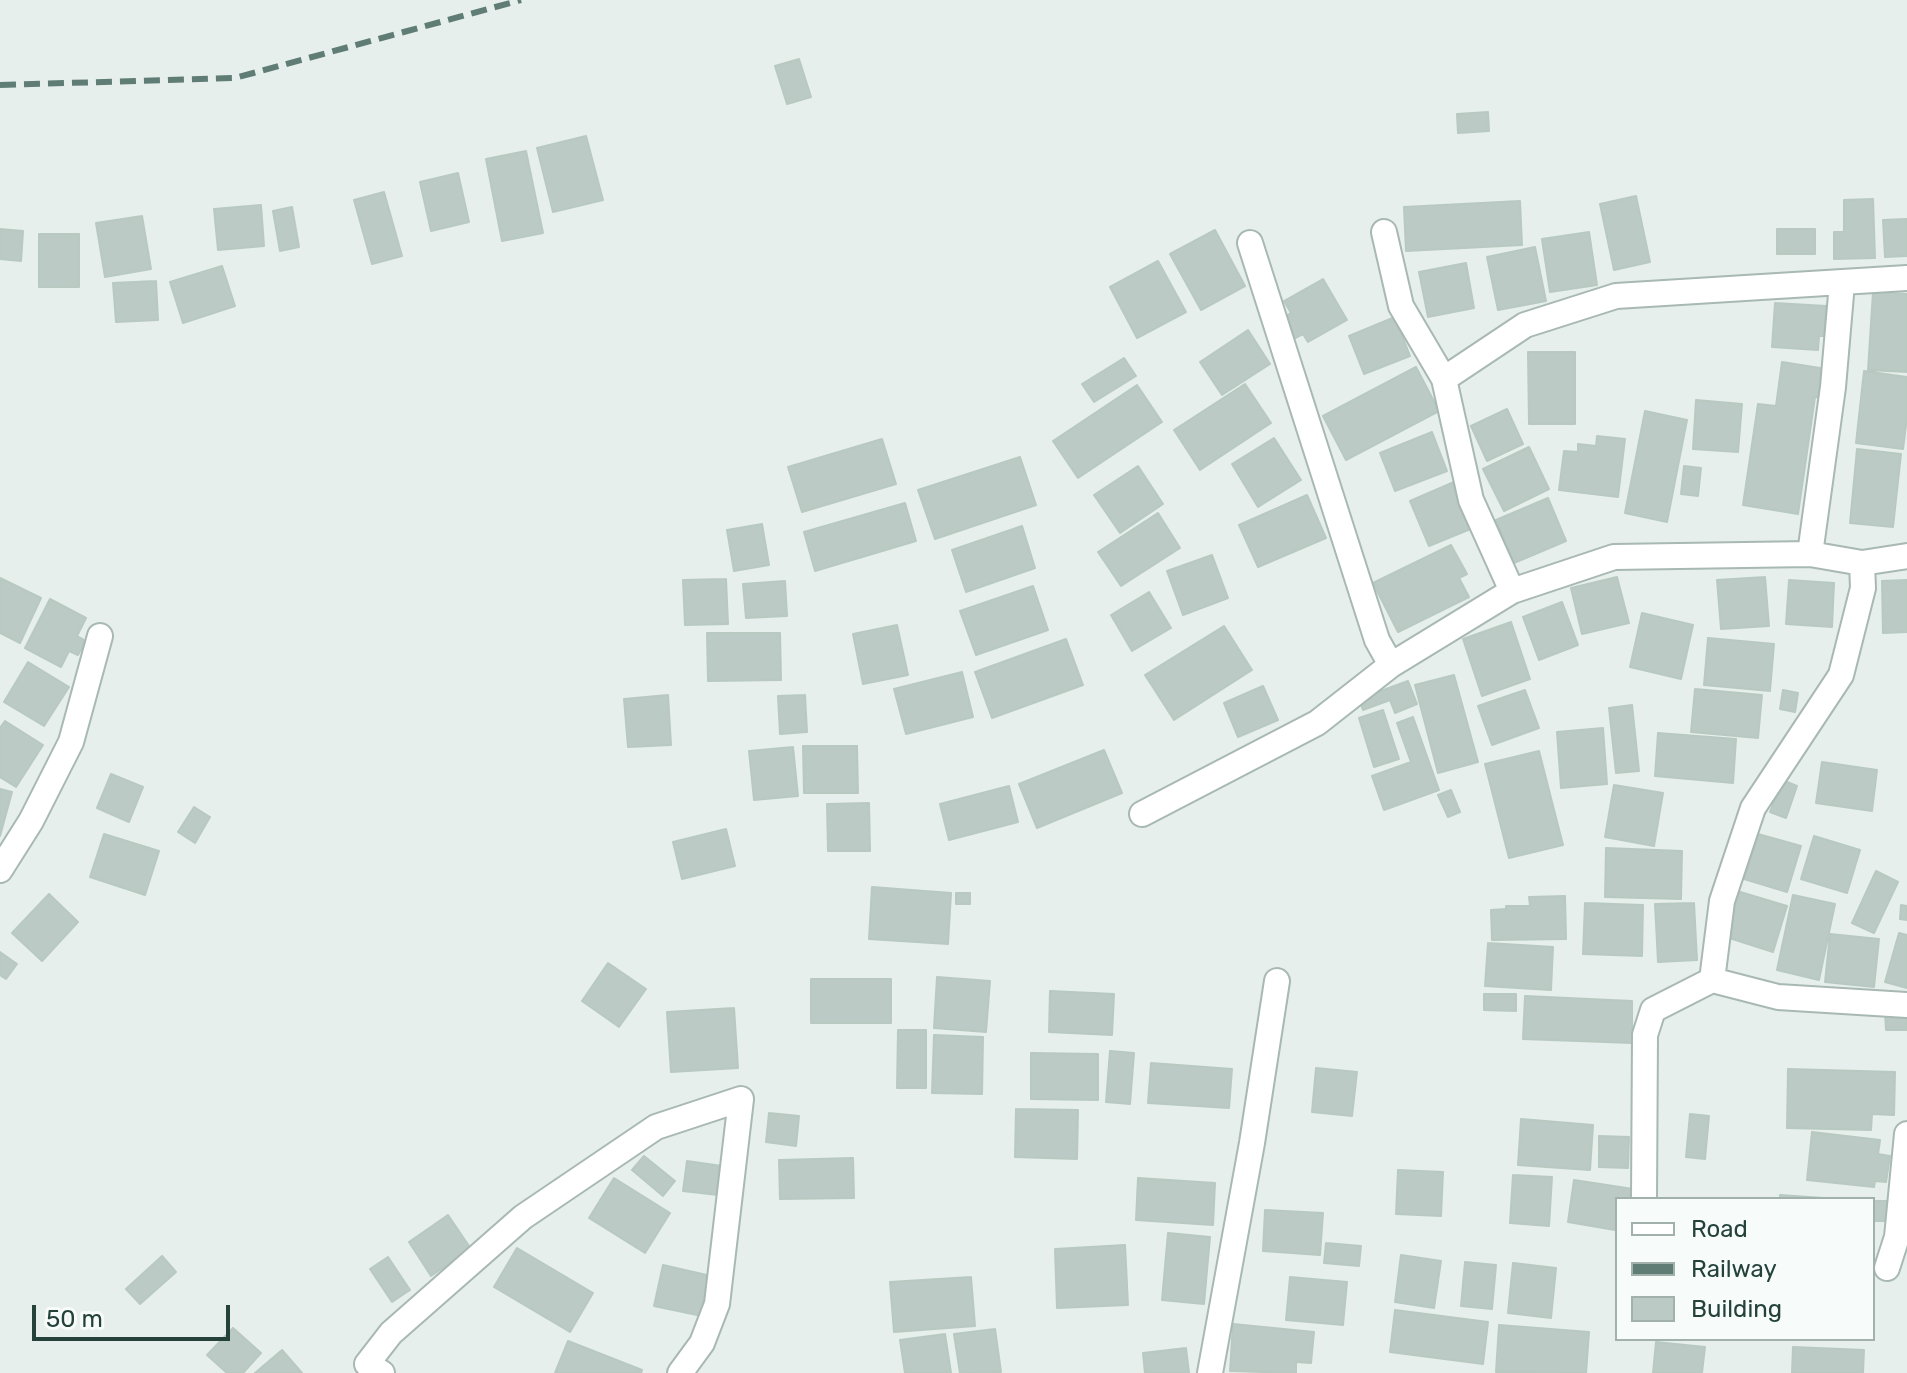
<!DOCTYPE html>
<html>
<head>
<meta charset="utf-8">
<style>
	body { margin:0 }
	#map { position:relative; width:1907px; height:1373px; overflow:hidden; background:#e6efeb; font-family:Rubik,sans-serif }
	canvas { display:block }
	.legend { position:absolute; left:1615px; top:1197px; width:260px; height:144px; box-sizing:border-box; background:#f7fbf9; border:2px solid #a3b1ad; margin:0; padding:10px 14px; list-style:none; font-size:24px; color:#24423a }
	.legend li { display:flex; align-items:center; gap:16px; height:40px }
	.legend b { width:40px; border:2px solid #a3b1ad }
	.scale { position:absolute; left:32px; top:1305px; width:198px; height:36px; box-sizing:border-box; border:4px solid #24423a; border-top:0; padding-left:10px; font-size:24px; line-height:28px; white-space:nowrap; color:#24423a; -webkit-text-stroke:6px #f7fbf9; paint-order:stroke }
</style>
</head>
<body>
<div id="map">
<canvas width="1907" height="1373"></canvas>
<ul class="legend">
<li><b style="height:10px;background:#fff"></b>Road</li>
<li><b style="height:10px;background:#5f7d75"></b>Railway</li>
<li><b style="height:22px;background:#bbcac4"></b>Building</li>
</ul>
<div class="scale">50 m</div>
</div>
<script>
const g = document.querySelector('canvas').getContext('2d');
g.lineJoin = 'round';
function fill(path, color) { g.fillStyle = color; g.fill(path, 'evenodd'); }
const shape = rows => new Path2D(rows.map(r => 'M' + r).join(''));
function stroke(path, color, width, dash) { g.strokeStyle = color; g.lineWidth = width; g.lineCap = dash ? 'butt' : 'round'; g.setLineDash(dash || []); g.stroke(path); }
const building = shape([
	[799,59,811,97,787,104,775,66,799,59],
	[1488,112,1489,131,1458,133,1457,114,1488,112],
	[586,136,603,200,553,212,537,148,586,136],
	[526,151,543,233,502,241,486,159,526,151],
	[458,173,469,222,431,231,420,182,458,173],
	[384,192,402,256,372,264,354,200,384,192],
	[1636,196,1650,262,1614,270,1600,204,1636,196],
	[1873,199,1875,258,1834,259,1834,232,1844,232,1844,200,1873,199],
	[1520,201,1522,245,1406,251,1404,207,1520,201],
	[261,205,264,246,218,250,214,209,261,205],
	[292,207,299,247,280,251,273,211,292,207],
	[142,216,151,269,105,277,96,223,142,216],
	[1907,219,1907,256,1885,257,1883,220,1907,219],
	[0,229,23,231,21,261,0,259,0,229],
	[1777,229,1815,229,1815,254,1777,254,1777,229],
	[1215,230,1245,286,1201,310,1170,254,1215,230],
	[1589,232,1597,285,1550,292,1542,239,1589,232],
	[39,234,79,234,79,287,39,287,39,234],
	[1535,247,1546,301,1498,310,1487,257,1535,247],
	[1158,261,1186,312,1137,338,1110,287,1158,261],
	[1466,263,1474,308,1428,317,1419,272,1466,263],
	[222,266,235,306,183,323,170,282,222,266],
	[1323,279,1347,320,1308,342,1303,334,1293,339,1282,318,1291,313,1284,301,1323,279],
	[156,281,158,320,116,322,113,283,156,281],
	[1873,292,1907,294,1907,372,1868,370,1873,292],
	[1775,303,1826,306,1824,336,1819,336,1818,350,1772,347,1775,303],
	[1395,317,1410,356,1364,374,1349,336,1395,317],
	[1248,330,1270,364,1222,395,1200,362,1248,330],
	[1528,352,1575,352,1575,424,1529,424,1528,352],
	[1124,358,1136,376,1094,402,1082,384,1124,358],
	[1782,362,1826,369,1821,398,1815,397,1798,514,1743,505,1758,404,1776,406,1782,362],
	[1416,367,1439,411,1346,460,1323,416,1416,367],
	[1864,371,1907,377,1907,417,1903,449,1856,443,1864,371],
	[1245,384,1271,423,1200,470,1174,430,1245,384],
	[1137,385,1162,422,1078,478,1053,441,1137,385],
	[1696,400,1742,404,1738,452,1693,449,1696,400],
	[1507,409,1523,444,1487,461,1471,426,1507,409],
	[1645,411,1687,420,1667,522,1625,513,1645,411],
	[1432,432,1447,471,1395,491,1380,453,1432,432],
	[1597,436,1625,439,1618,497,1559,490,1564,451,1578,452,1578,444,1596,446,1597,436],
	[1274,438,1301,480,1258,507,1232,464,1274,438],
	[882,439,896,484,802,512,788,467,882,439],
	[1529,447,1549,489,1504,511,1483,469,1529,447],
	[1857,449,1901,454,1893,527,1850,523,1857,449],
	[1020,457,1036,505,935,539,918,490,1020,457],
	[1138,466,1163,504,1120,533,1094,495,1138,466],
	[1684,466,1701,468,1698,496,1681,494,1684,466],
	[1454,482,1473,528,1429,546,1410,501,1454,482],
	[1307,495,1326,538,1258,567,1239,525,1307,495],
	[1548,498,1566,541,1514,563,1496,520,1548,498],
	[905,503,916,541,815,571,804,532,905,503],
	[1158,513,1180,548,1121,586,1098,552,1158,513],
	[762,524,769,565,734,571,727,530,762,524],
	[1022,526,1035,568,966,592,952,550,1022,526],
	[1451,545,1467,574,1459,578,1469,597,1398,632,1373,583,1451,545],
	[1212,555,1228,598,1183,615,1167,571,1212,555],
	[1617,577,1629,623,1582,634,1571,588,1617,577],
	[1765,577,1769,626,1721,629,1717,580,1765,577],
	[0,578,41,598,20,643,0,633,0,578],
	[726,579,728,624,685,625,683,580,726,579],
	[1789,580,1834,583,1832,627,1786,624,1789,580],
	[1907,580,1907,632,1883,633,1882,581,1907,580],
	[785,581,787,616,746,618,743,584,785,581],
	[1033,586,1048,630,976,655,960,611,1033,586],
	[1149,592,1171,628,1132,651,1111,615,1149,592],
	[50,599,86,618,77,636,86,641,78,655,69,651,61,667,25,648,50,599],
	[1562,602,1578,645,1539,660,1523,617,1562,602],
	[1642,613,1693,625,1681,679,1630,667,1642,613],
	[1511,622,1530,679,1482,696,1463,639,1511,622],
	[897,625,908,675,863,684,853,634,897,625],
	[1224,626,1252,670,1174,720,1145,675,1224,626],
	[707,633,780,633,781,680,708,681,707,633],
	[1708,638,1774,644,1770,691,1704,685,1708,638],
	[1066,639,1083,685,992,718,975,672,1066,639],
	[28,662,69,687,44,726,4,702,28,662],
	[962,672,973,717,906,734,894,689,962,672],
	[1454,675,1478,762,1438,773,1415,685,1454,675],
	[1408,681,1417,704,1395,713,1390,700,1363,710,1359,699,1408,681],
	[1263,686,1278,720,1238,737,1224,703,1263,686],
	[1695,689,1762,695,1758,738,1691,732,1695,689],
	[1525,690,1539,728,1492,745,1478,706,1525,690],
	[1783,690,1798,693,1795,712,1780,709,1783,690],
	[668,695,671,745,628,747,624,699,668,695],
	[805,695,807,732,780,734,778,696,805,695],
	[1632,705,1639,771,1616,773,1609,708,1632,705],
	[1383,710,1399,759,1374,767,1359,718,1383,710],
	[1413,717,1439,790,1384,810,1372,776,1411,762,1397,723,1413,717],
	[5,721,43,745,16,787,0,777,0,728,5,721],
	[1603,728,1607,784,1561,788,1557,732,1603,728],
	[1658,733,1736,739,1733,783,1655,776,1658,733],
	[803,746,857,746,858,793,804,793,803,746],
	[793,747,798,796,754,800,749,751,793,747],
	[1104,750,1122,793,1037,828,1019,784,1104,750],
	[1539,751,1563,845,1509,858,1485,764,1539,751],
	[1822,762,1877,770,1872,811,1816,803,1822,762],
	[111,774,143,787,129,822,97,808,111,774],
	[1782,780,1797,786,1786,818,1770,812,1782,780],
	[1614,785,1663,793,1654,846,1605,837,1614,785],
	[1009,786,1018,822,949,840,940,804,1009,786],
	[0,789,12,792,0,836,0,789],
	[1451,790,1460,812,1448,817,1438,795,1451,790],
	[869,803,870,851,828,851,827,804,869,803],
	[194,807,210,817,195,843,178,832,194,807],
	[726,829,735,866,682,879,673,842,726,829],
	[104,834,159,851,145,895,90,877,104,834],
	[1758,834,1801,846,1787,892,1744,879,1758,834],
	[1814,836,1860,850,1847,893,1801,879,1814,836],
	[1606,848,1682,851,1681,899,1605,897,1606,848],
	[1876,871,1898,882,1874,933,1852,923,1876,871],
	[872,887,951,893,948,944,869,939,872,887],
	[1737,891,1787,906,1773,952,1723,936,1737,891],
	[956,893,970,893,970,904,956,904,956,893],
	[49,894,78,922,42,961,12,933,49,894],
	[1793,895,1835,904,1819,980,1777,970,1793,895],
	[1565,896,1566,939,1492,940,1491,910,1506,909,1506,906,1530,906,1529,897,1565,896],
	[1585,903,1643,905,1642,956,1583,954,1585,903],
	[1694,903,1697,960,1658,962,1655,904,1694,903],
	[1901,905,1907,906,1907,920,1900,919,1901,905],
	[1899,933,1907,935,1907,988,1885,982,1899,933],
	[1830,934,1879,939,1874,987,1825,982,1830,934],
	[1488,943,1553,947,1551,990,1485,986,1488,943],
	[0,952,17,964,6,979,0,975,0,952],
	[608,963,646,989,619,1027,582,1001,608,963],
	[937,977,990,981,986,1032,934,1028,937,977],
	[811,979,891,979,891,1023,811,1023,811,979],
	[1050,991,1114,994,1112,1035,1049,1032,1050,991],
	[1484,994,1516,994,1516,1011,1484,1010,1484,994],
	[1525,996,1632,1001,1632,1043,1523,1039,1525,996],
	[734,1008,738,1068,671,1072,667,1012,734,1008],
	[1885,1012,1907,1012,1907,1030,1886,1030,1885,1012],
	[898,1030,926,1030,926,1088,897,1088,898,1030],
	[934,1035,983,1037,982,1094,932,1093,934,1035],
	[1110,1051,1134,1053,1130,1104,1106,1102,1110,1051],
	[1031,1053,1098,1054,1098,1100,1031,1099,1031,1053],
	[1151,1063,1232,1069,1229,1108,1148,1103,1151,1063],
	[1316,1068,1357,1072,1352,1116,1312,1112,1316,1068],
	[1788,1069,1895,1072,1894,1115,1872,1114,1871,1130,1787,1128,1788,1069],
	[1016,1109,1078,1110,1077,1159,1015,1157,1016,1109],
	[769,1113,799,1116,796,1146,766,1142,769,1113],
	[1690,1114,1709,1116,1705,1159,1686,1157,1690,1114],
	[1521,1119,1593,1125,1590,1170,1518,1165,1521,1119],
	[1812,1132,1880,1140,1878,1154,1890,1156,1886,1182,1875,1181,1874,1187,1807,1180,1812,1132],
	[1599,1136,1629,1137,1628,1168,1599,1167,1599,1136],
	[644,1156,675,1181,663,1196,632,1170,644,1156],
	[853,1158,854,1198,780,1199,779,1160,853,1158],
	[687,1161,722,1166,718,1195,683,1191,687,1161],
	[1398,1170,1443,1172,1441,1216,1396,1214,1398,1170],
	[1513,1175,1552,1177,1549,1226,1510,1223,1513,1175],
	[614,1178,670,1213,645,1253,589,1218,614,1178],
	[1138,1178,1215,1183,1213,1225,1136,1220,1138,1178],
	[1574,1180,1633,1189,1631,1199,1617,1199,1615,1230,1568,1222,1574,1180],
	[1780,1195,1838,1199,1780,1199,1780,1195],
	[1873,1201,1894,1201,1894,1221,1873,1221,1873,1201],
	[1265,1210,1323,1213,1320,1255,1263,1251,1265,1210],
	[448,1215,471,1249,431,1276,409,1242,448,1215],
	[1168,1233,1210,1237,1204,1304,1162,1300,1168,1233],
	[1326,1243,1361,1246,1359,1266,1324,1263,1326,1243],
	[1125,1245,1128,1305,1057,1308,1055,1249,1125,1245],
	[517,1248,593,1293,570,1332,494,1287,517,1248],
	[1401,1255,1441,1261,1434,1308,1395,1302,1401,1255],
	[162,1256,176,1272,140,1304,126,1289,162,1256],
	[388,1257,410,1290,392,1302,370,1269,388,1257],
	[1465,1262,1496,1265,1492,1309,1461,1306,1465,1262],
	[1513,1263,1556,1268,1551,1318,1508,1313,1513,1263],
	[663,1265,711,1276,702,1316,654,1306,663,1265],
	[971,1277,975,1326,894,1332,890,1282,971,1277],
	[1290,1277,1347,1282,1343,1325,1286,1320,1290,1277],
	[1395,1310,1488,1322,1483,1364,1390,1352,1395,1310],
	[1233,1324,1314,1332,1311,1363,1296,1362,1296,1373,1230,1371,1233,1324],
	[1499,1325,1589,1332,1586,1373,1496,1372,1499,1325],
	[233,1328,261,1353,243,1373,227,1373,207,1355,233,1328],
	[995,1329,1001,1372,960,1373,954,1334,995,1329],
	[945,1334,951,1373,905,1373,900,1340,945,1334],
	[568,1341,642,1370,641,1373,555,1373,568,1341],
	[1656,1342,1705,1347,1702,1373,1653,1373,1656,1342],
	[1793,1347,1864,1350,1863,1373,1792,1373,1793,1347],
	[1186,1348,1189,1373,1145,1373,1143,1353,1186,1348],
	[282,1350,302,1373,255,1373,282,1350]
]);
fill(building, '#bbcac4');
stroke(building, '#b8c9c2', 2);
const minor = shape([
	[1384,232,1401,306,1444,379,1471,500,1512,591],
	[1250,243,1377,640,1391,665],
	[1444,379,1525,325,1616,296,1907,278],
	[1810,554,1833,387,1842,283],
	[1142,814,1317,723,1391,665,1512,591,1614,557,1810,554,1862,563,1907,556],
	[0,870,31,821,71,742,100,636],
	[1712,980,1722,901,1753,808,1841,675,1863,588,1862,563],
	[1644,1199,1645,1035,1653,1010,1712,980,1778,997,1907,1005],
	[1887,1268,1897,1237,1907,1134],
	[382,1373,367,1364,391,1333,523,1217,656,1127,741,1099,717,1304,702,1343,680,1373],
	[1210,1373,1252,1143,1277,981]
]);
stroke(minor, '#a8b8b2', 28);
stroke(minor, '#fff', 24);
stroke(shape([
	[0,85,235,78,521,0]
]), '#5f7d75', 6, [16, 8]);
</script>
</body>
</html>
